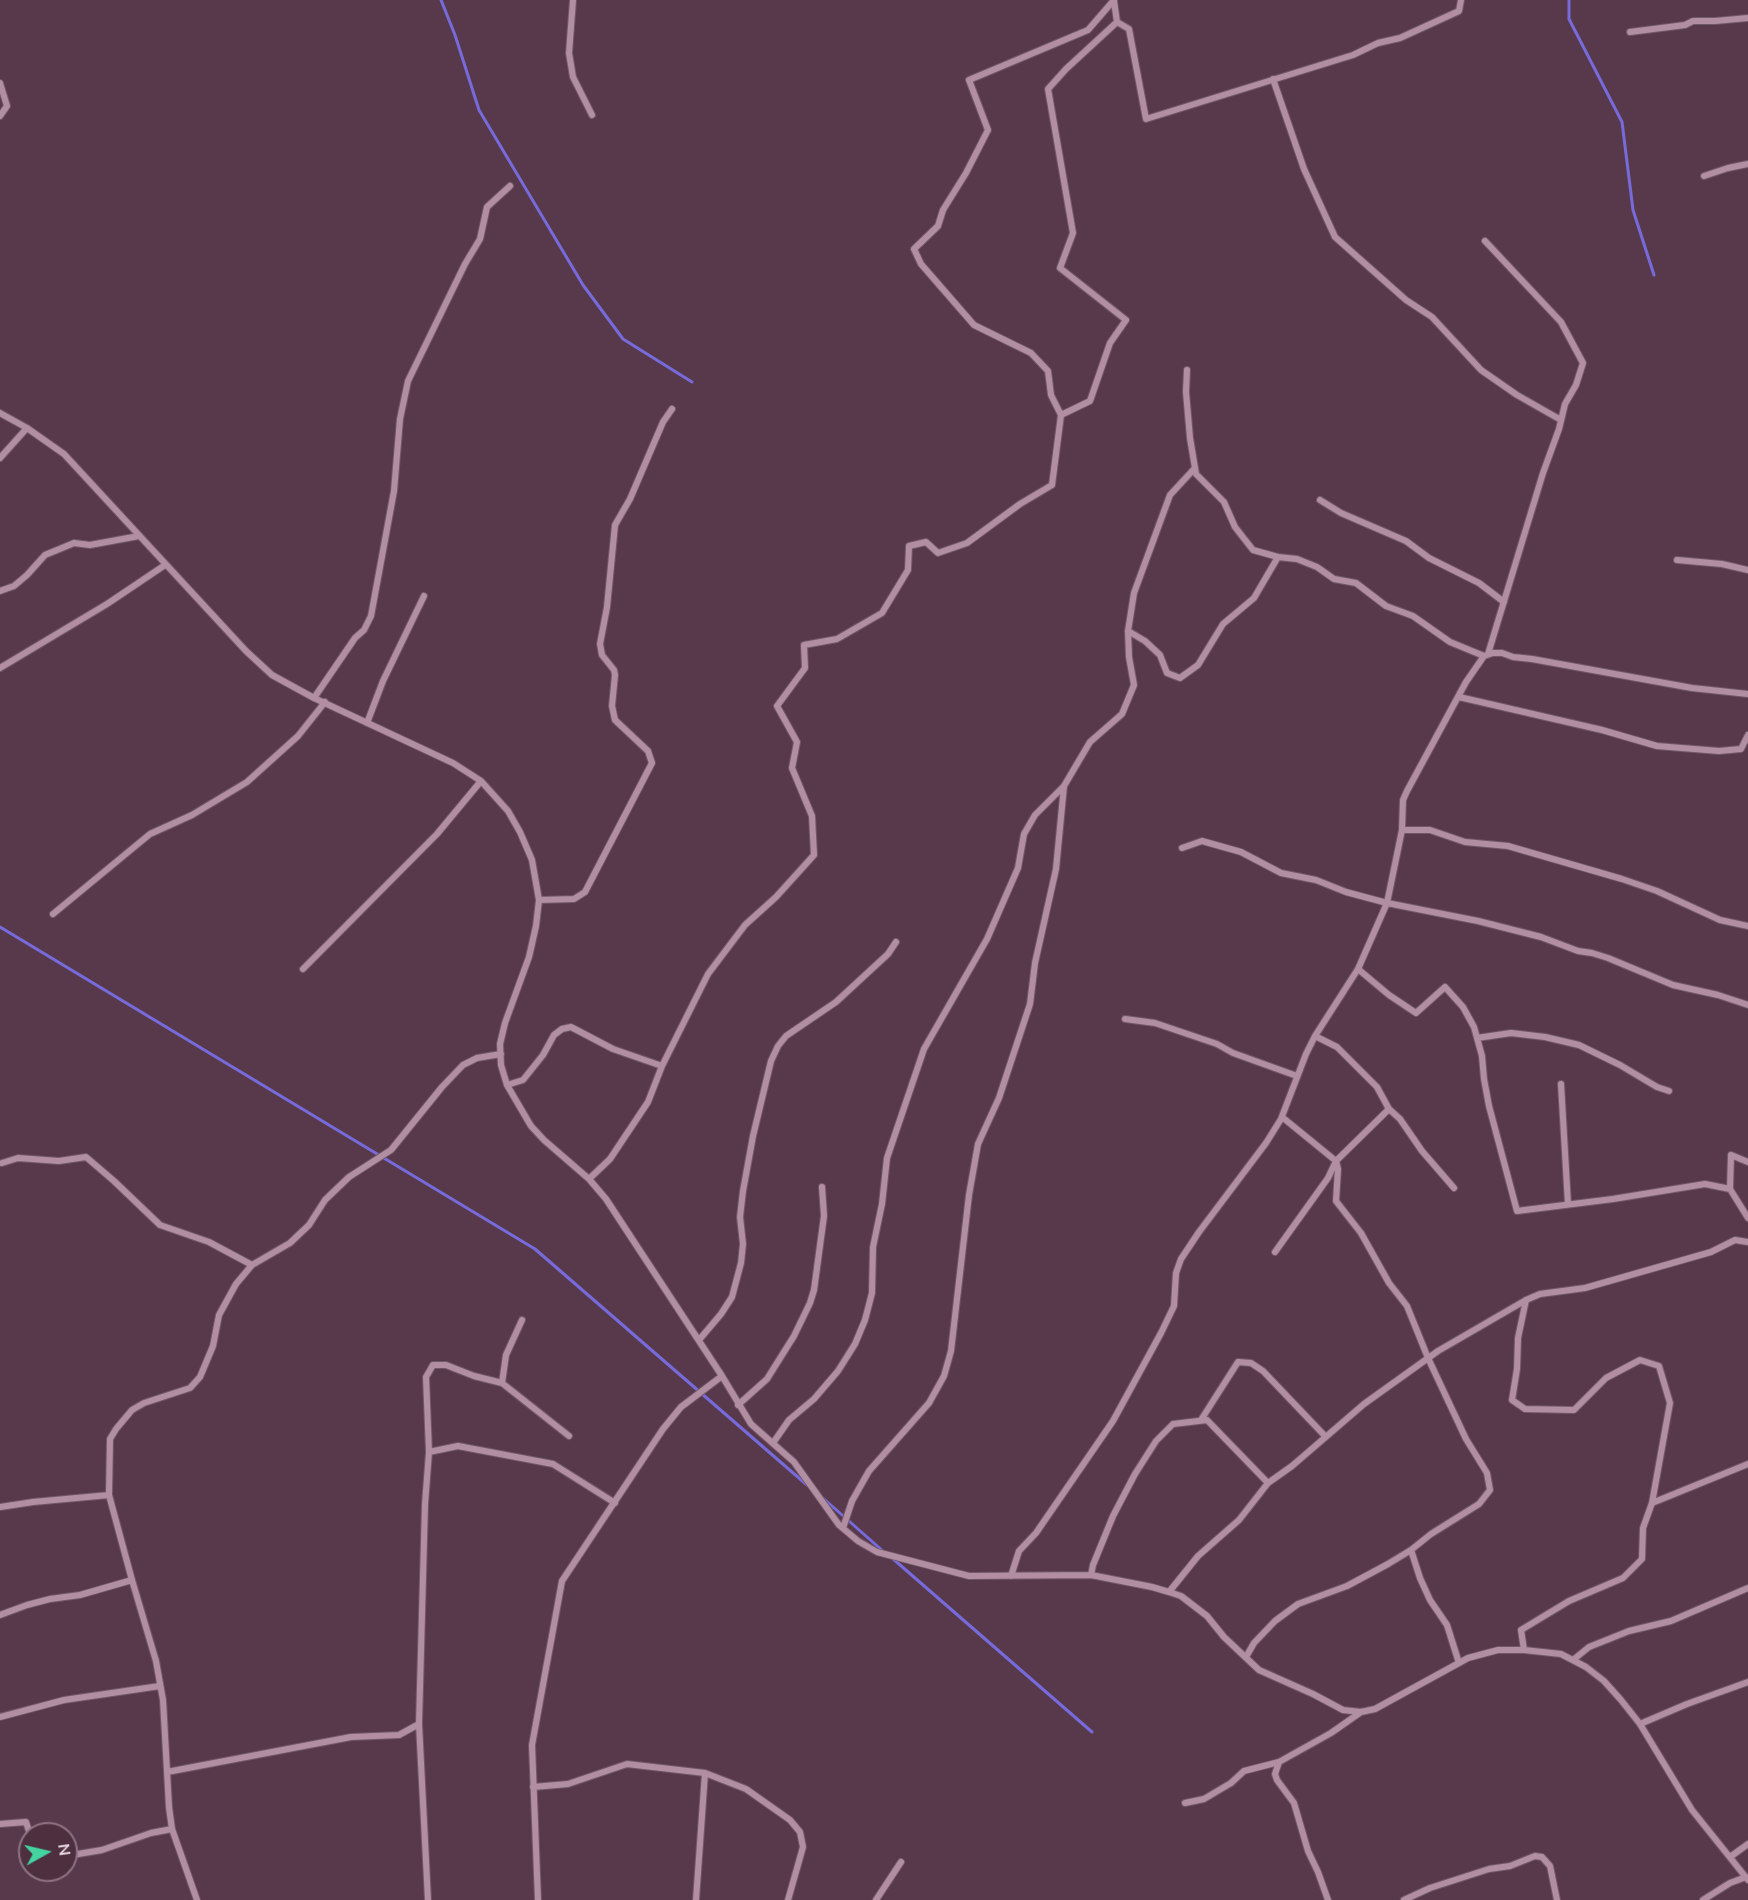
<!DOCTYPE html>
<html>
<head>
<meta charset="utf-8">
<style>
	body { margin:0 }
	#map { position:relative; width:1748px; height:1900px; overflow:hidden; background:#58394b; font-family:"Nunito Sans",sans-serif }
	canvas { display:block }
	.north { position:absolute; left:18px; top:1822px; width:60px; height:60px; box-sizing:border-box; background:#4d2f40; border:2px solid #8d7482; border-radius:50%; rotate:82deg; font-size:16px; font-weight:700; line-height:24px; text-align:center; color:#eedbe5 }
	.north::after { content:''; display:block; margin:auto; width:21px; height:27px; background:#43d4a0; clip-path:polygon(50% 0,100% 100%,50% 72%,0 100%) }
</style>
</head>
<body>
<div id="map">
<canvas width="1748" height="1900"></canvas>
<div class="north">N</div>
</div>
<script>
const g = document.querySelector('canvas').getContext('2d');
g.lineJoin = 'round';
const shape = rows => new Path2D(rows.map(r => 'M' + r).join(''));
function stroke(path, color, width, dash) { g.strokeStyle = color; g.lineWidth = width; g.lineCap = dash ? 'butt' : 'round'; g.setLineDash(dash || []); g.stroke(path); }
stroke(shape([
	[441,0,455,35,479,110,583,285,623,339,692,382],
	[1569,0,1569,19,1622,122,1633,210,1654,275],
	[0,927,535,1249,807,1485],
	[824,1499,884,1552],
	[892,1558,1092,1732]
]), '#776bdb', 3);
const street = shape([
	[573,0,569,53,573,77,592,115],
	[1117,22,1129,29,1146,119,1353,55,1378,43,1400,38,1459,11,1461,0],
	[1630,32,1685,25,1693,21,1715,21,1748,18],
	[1273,79,1304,169,1335,237,1406,300,1432,317,1481,370,1517,395,1561,420],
	[0,83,7,106,0,116],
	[1704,176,1728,168,1748,164],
	[1485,241,1561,322,1583,363,1576,385,1565,404,1559,429,1543,473,1488,654],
	[1187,370,1186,392,1190,438,1196,474,1224,502,1235,527,1253,550,1278,557,1297,559,1317,567,1334,579,1356,583,1386,606,1413,616,1450,642,1484,656],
	[0,413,27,428,64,454,246,651,272,675,314,698,453,763,481,781,508,811,520,832,532,860,539,900,536,926,529,957,505,1023,500,1044,501,1065,507,1085,531,1126,544,1140,589,1179,606,1199,722,1376,751,1424,794,1462,839,1525,858,1541,877,1552,969,1576,1091,1575,1152,1587,1169,1592,1181,1596,1207,1616,1224,1637,1259,1670,1313,1694,1343,1710,1361,1712,1375,1709,1468,1658,1498,1650,1524,1650,1561,1654,1586,1667,1604,1681,1621,1700,1640,1724,1692,1810,1748,1880],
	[1061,415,1051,395,1048,371,1031,353,974,325,921,264,914,249,938,226,943,210,966,173,988,130,969,80,1088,30,1114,0],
	[0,458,27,428],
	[1320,500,1341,513,1406,541,1429,558,1479,583,1504,602],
	[1677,560,1722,564,1748,570],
	[0,591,14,586,27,575,45,555,74,543,90,545,139,536],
	[1128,631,1145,641,1160,655,1167,673,1180,678,1198,665,1223,624,1254,598,1278,557],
	[0,668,107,604,165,565],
	[1459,697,1602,730,1657,746,1719,751,1741,749,1748,735],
	[314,698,355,638,364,630,371,616,394,491,400,419,408,381,465,264,480,239,487,207,510,186],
	[367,723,383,681,424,596],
	[1402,830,1430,830,1465,842,1508,846,1622,879,1657,891,1720,920,1748,926],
	[1182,848,1202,841,1241,852,1281,873,1316,880,1346,892,1387,903,1478,921,1541,937,1578,951,1592,953,1608,958,1673,985,1718,995,1748,1005],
	[539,900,574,899,585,892,652,763,648,751,615,720,612,706,615,675,614,670,602,655,600,644,607,607,615,525,630,499,663,422,672,409],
	[53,914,150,834,192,815,247,782,298,736,325,702],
	[303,969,437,834,481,781],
	[1358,969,1389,995,1416,1013,1445,987,1463,1007,1474,1027,1482,1056,1484,1079,1489,1106,1517,1211,1613,1199,1705,1184,1730,1189,1748,1218],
	[1125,1019,1155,1023,1217,1044,1233,1053,1297,1076],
	[1315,1036,1337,1047,1377,1087,1389,1109,1400,1119,1422,1151,1454,1188],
	[1477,1038,1511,1033,1545,1037,1579,1045,1620,1065,1657,1087,1669,1091],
	[1561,1084,1568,1204],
	[507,1085,523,1080,543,1055,554,1035,562,1029,571,1027,613,1049,662,1066],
	[2,1163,18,1158,59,1161,86,1157,114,1181,160,1225,209,1242,252,1265],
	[589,1179,610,1159,648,1102,662,1066,708,974,745,925,776,897,814,855,812,816,792,768,797,742,777,706,805,668,804,645,837,639,882,613,908,570,909,546,926,542,938,553,967,543,1020,504,1052,485,1061,415,1090,401,1110,343,1126,320,1060,268,1073,233,1048,89,1066,69,1117,22,1114,1],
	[1730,1189,1731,1155,1748,1162],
	[1275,1252,1328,1178,1336,1161,1389,1109],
	[1526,1300,1518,1338,1517,1369,1512,1400,1525,1409,1574,1410,1606,1378,1640,1360,1659,1366,1670,1403,1652,1503],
	[522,1320,506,1355,502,1383,569,1436],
	[699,1340,721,1314,732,1297,741,1263,743,1244,740,1217,743,1191,753,1136,771,1061,778,1046,786,1036,836,1002,888,954,896,942],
	[738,1405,767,1379,794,1336,810,1303,814,1290,824,1216,822,1187],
	[1201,1420,1238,1362,1251,1363,1263,1371,1325,1436],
	[773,1443,789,1420,814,1399,838,1371,855,1344,865,1320,872,1293,873,1247,882,1204,887,1158,924,1049,987,939,1018,868,1024,834,1035,815,1064,786,1090,742,1122,714,1134,685,1129,657,1128,631,1134,593,1170,495,1195,468],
	[429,1452,458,1446,553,1464,615,1503],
	[0,1507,33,1502,109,1495],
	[843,1528,852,1501,869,1471,929,1403,944,1376,951,1351,969,1195,978,1144,999,1098,1030,1004,1035,963,1056,869,1064,786],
	[1411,1550,1420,1578,1430,1600,1447,1625,1459,1663],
	[1091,1575,1093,1565,1113,1516,1135,1474,1156,1441,1173,1424,1207,1420,1268,1483],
	[1011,1576,1019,1551,1036,1533,1113,1421,1161,1333,1174,1306,1176,1273,1181,1259,1199,1232,1266,1143,1281,1119,1306,1054,1315,1036,1358,969,1387,903,1402,830,1403,800,1407,791,1466,682,1484,656,1493,653,1502,653,1513,657,1532,659,1692,688,1748,694],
	[132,1580,156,1661,163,1700,169,1807,172,1829,197,1900],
	[1169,1592,1198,1556,1239,1520,1268,1483,1292,1466,1364,1404,1438,1351,1526,1300,1540,1294,1585,1288,1711,1252,1735,1240,1748,1242],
	[0,1615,27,1605,50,1599,80,1595,132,1580,109,1495,110,1439,116,1429,132,1410,144,1403,190,1388,200,1377,213,1346,219,1315,236,1284,252,1265,290,1243,309,1225,325,1200,349,1177,391,1150,442,1087,463,1065,477,1058,501,1054],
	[1524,1650,1521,1630,1569,1601,1623,1578,1642,1559,1643,1528,1652,1503,1748,1464],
	[1246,1657,1254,1643,1275,1621,1298,1604,1347,1586,1388,1564,1411,1550,1431,1534,1479,1504,1490,1490,1487,1473,1466,1439,1428,1358,1407,1306,1389,1283,1361,1233,1336,1201,1338,1169,1336,1161,1282,1117],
	[1573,1660,1589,1647,1629,1631,1671,1621,1748,1588],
	[0,1717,64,1700,160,1686],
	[1640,1724,1687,1704,1748,1682],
	[1279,1762,1275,1774,1277,1780,1294,1803,1308,1851,1318,1872,1328,1900],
	[167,1772,351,1737,399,1735,419,1724],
	[533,1787,568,1784,627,1764,705,1773,746,1789,790,1820,800,1832,803,1847,788,1900],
	[1185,1803,1204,1799,1231,1783,1244,1771,1279,1762,1331,1733,1361,1712],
	[0,1824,26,1822,30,1834],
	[66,1856,102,1850,151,1833,172,1829],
	[1730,1857,1748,1844],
	[428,1900,419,1724,425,1504,429,1452,426,1377,433,1365,446,1365,474,1376,502,1383],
	[538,1900,532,1745,562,1581,663,1429,681,1407,722,1376],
	[696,1900,705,1773],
	[876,1900,901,1862],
	[1404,1900,1430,1888,1489,1869,1510,1866,1535,1856,1542,1857,1550,1866,1557,1900],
	[1703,1900,1730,1883,1746,1877]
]);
stroke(street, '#715867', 8);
stroke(street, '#b18ea1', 6);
</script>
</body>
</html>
